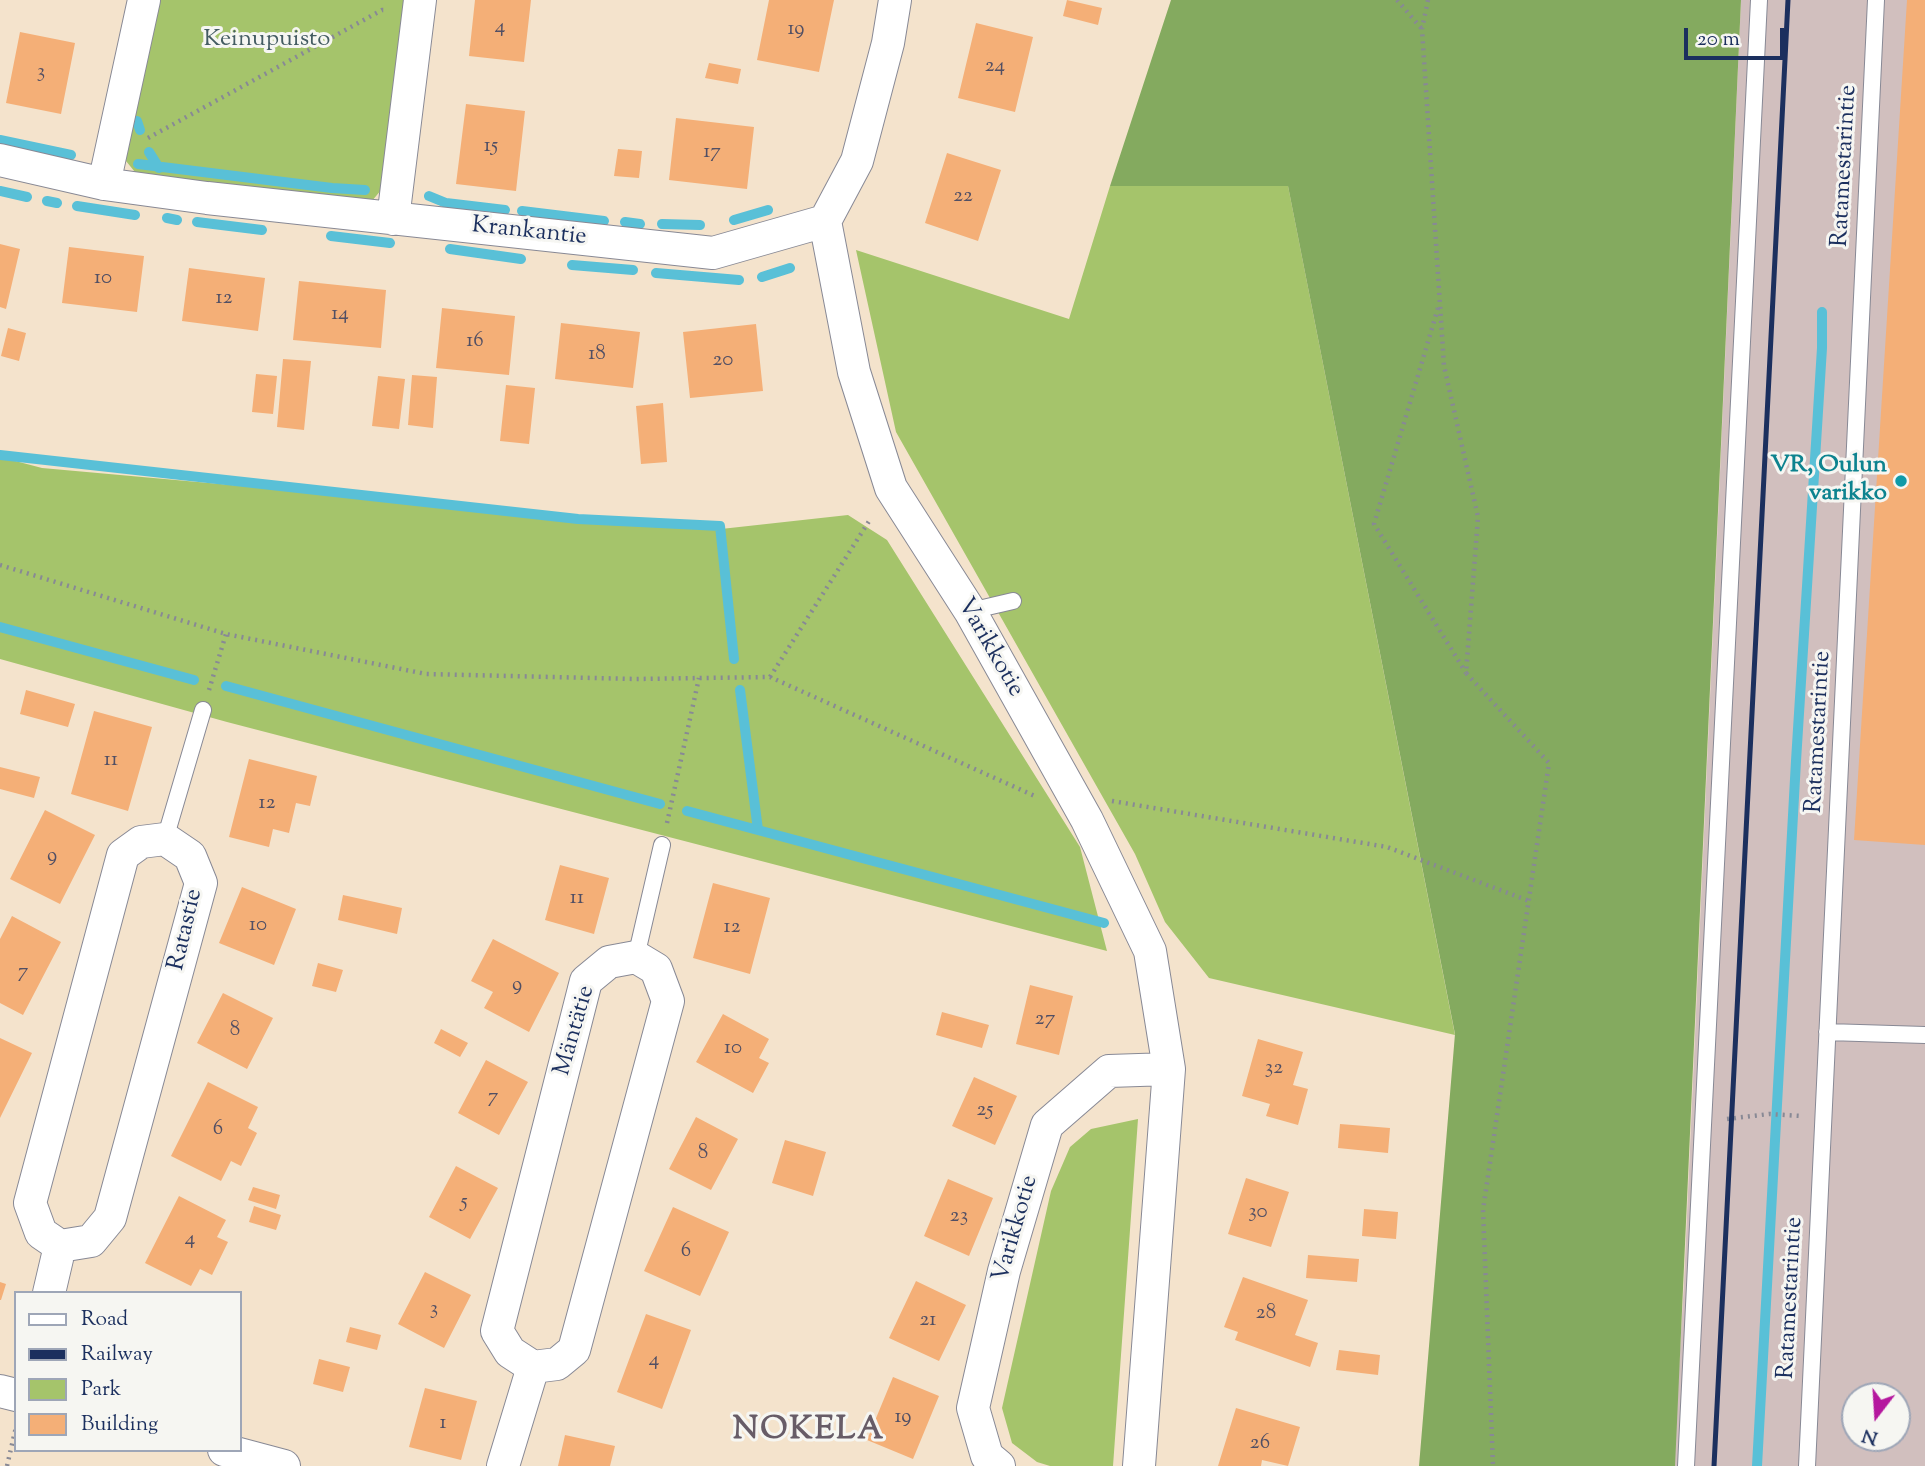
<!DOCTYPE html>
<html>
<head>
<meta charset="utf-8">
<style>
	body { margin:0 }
	#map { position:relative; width:1925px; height:1466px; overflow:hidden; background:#f4e3cc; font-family:"Sorts Mill Goudy",serif }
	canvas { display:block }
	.legend { position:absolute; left:14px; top:1291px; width:228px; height:161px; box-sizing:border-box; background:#f6f6f2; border:2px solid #9ea6b7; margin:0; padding:9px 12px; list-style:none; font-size:21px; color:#1b2f5e }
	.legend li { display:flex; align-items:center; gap:14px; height:35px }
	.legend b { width:35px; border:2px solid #9ea6b7 }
	.north { position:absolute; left:1841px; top:1382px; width:70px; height:70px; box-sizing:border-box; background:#f6f6f2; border:2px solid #9ea6b7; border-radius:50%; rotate:197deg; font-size:19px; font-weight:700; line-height:28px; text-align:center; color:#1b2f5e }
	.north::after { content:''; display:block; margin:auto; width:24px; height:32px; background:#b5179e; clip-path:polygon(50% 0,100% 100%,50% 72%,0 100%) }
	.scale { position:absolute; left:1684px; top:28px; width:100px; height:32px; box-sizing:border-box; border:4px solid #1b2f5e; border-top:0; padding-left:9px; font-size:21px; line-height:24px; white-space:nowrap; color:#1b2f5e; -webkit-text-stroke:5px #f6f6f2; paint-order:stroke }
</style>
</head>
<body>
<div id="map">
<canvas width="1925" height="1466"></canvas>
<ul class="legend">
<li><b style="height:9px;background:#fff"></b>Road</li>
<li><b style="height:9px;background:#1b2f5e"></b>Railway</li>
<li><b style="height:19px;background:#a5c46b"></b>Park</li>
<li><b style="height:19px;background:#f4af77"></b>Building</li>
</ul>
<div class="north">N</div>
<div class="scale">20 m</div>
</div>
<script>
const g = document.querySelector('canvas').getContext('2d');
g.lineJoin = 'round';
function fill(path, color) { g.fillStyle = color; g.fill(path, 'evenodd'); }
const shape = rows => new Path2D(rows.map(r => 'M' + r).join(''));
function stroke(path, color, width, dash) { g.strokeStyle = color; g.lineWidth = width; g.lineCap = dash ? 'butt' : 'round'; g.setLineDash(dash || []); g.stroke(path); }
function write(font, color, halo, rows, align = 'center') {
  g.font = font + ' "Sorts Mill Goudy",serif'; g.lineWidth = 6; g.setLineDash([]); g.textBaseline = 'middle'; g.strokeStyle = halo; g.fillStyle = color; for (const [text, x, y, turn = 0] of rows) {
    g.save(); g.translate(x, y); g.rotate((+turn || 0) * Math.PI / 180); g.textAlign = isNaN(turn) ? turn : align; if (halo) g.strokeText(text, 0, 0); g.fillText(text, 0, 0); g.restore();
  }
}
fill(shape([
	[1741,0,1925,0,1925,1466,1673,1466,1684,1283],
	[1855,1396,1897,1396,1897,1438,1855,1438]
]), '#d1bfbe');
fill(shape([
	[155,0,407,0,382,189,371,202,139,177,126,161,132,110],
	[1110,186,1288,186,1455,1035,1209,978,1165,922,1135,854,896,432,856,250,1069,319],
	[0,457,42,468,721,529,848,515,887,540,1080,847,1107,951,227,722,0,659],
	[1138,1119,1113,1466,1050,1466,1037,1462,1012,1443,1002,1408,1051,1191,1070,1147,1091,1129]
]), '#a5c46b');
fill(shape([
	[1171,0,1741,0,1675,1466,1419,1466,1455,1034,1288,186,1110,186]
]), '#84aa5f');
stroke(shape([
	[137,121,140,130],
	[0,140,71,155],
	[149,152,159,168],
	[138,164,332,188,365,190],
	[0,191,27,197],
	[429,196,446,203,505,210],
	[47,201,57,203],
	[77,206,135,215],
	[522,211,604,221],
	[167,218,177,220],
	[734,220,768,210],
	[197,222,262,230],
	[625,222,640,224],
	[662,224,700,225],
	[331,236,390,243],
	[450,249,521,259],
	[572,265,633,270],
	[656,273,739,280],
	[762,277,790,268],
	[0,455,578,519,720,526,734,659],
	[0,627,194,680],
	[226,686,660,804],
	[740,690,758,830],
	[687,811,1104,923],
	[1757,1466,1796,761,1822,348,1822,312]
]), '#59c0d7', 10);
fill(shape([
	[475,0,531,0,524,62,469,56],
	[769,0,834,0,819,72,757,60],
	[1067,0,1102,8,1098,25,1063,16],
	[1907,0,1925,0,1925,845,1854,840],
	[976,23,1033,37,1015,112,958,98],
	[20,32,75,43,61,114,6,103],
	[709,63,741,69,738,84,705,78],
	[466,104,525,111,516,191,456,184],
	[676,118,754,127,747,189,669,180],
	[618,149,642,151,639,178,614,176],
	[947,153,1001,170,978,241,925,223],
	[0,244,20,249,6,309,0,307],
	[69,247,144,256,137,312,62,303],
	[189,268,265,278,258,331,182,321],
	[299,281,386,290,381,348,293,340],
	[442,308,515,316,509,375,436,368],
	[561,323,640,332,633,388,555,379],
	[756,324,763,391,690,398,683,332],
	[8,328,26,333,19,361,1,356],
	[283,359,311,361,304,430,277,427],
	[256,374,277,376,273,414,252,412],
	[412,375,437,377,433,428,408,425],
	[378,376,405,379,399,429,372,426],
	[506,385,535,388,529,444,500,441],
	[663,403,667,462,641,464,636,406],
	[26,690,75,704,68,727,20,714],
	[94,711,152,727,128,811,71,794],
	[249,759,317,776,310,806,296,803,289,833,273,829,269,847,229,837],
	[0,767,40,777,34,798,0,789],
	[45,810,95,835,60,904,10,879],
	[560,865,609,878,594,934,545,920],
	[713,883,770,898,750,974,693,958],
	[242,887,296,909,274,965,219,943],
	[343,895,402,908,397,934,338,920],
	[12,916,61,942,23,1015,0,1003,0,939],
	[493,939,559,973,529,1032,484,1008,493,992,471,981],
	[318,963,343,970,336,992,312,986],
	[1030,985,1073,996,1059,1055,1016,1044],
	[223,993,273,1018,247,1069,197,1043],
	[942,1012,989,1025,982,1048,936,1035],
	[723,1014,769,1039,759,1058,769,1063,753,1093,696,1062],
	[441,1029,468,1043,460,1057,434,1043],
	[0,1038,32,1053,0,1118],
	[1258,1039,1303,1052,1293,1085,1308,1089,1298,1125,1266,1116,1270,1104,1242,1096],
	[486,1060,528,1082,499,1135,458,1113],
	[974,1077,1017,1096,995,1145,952,1126],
	[208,1082,258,1107,248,1128,257,1133,241,1166,231,1161,221,1181,171,1156],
	[696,1117,738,1139,711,1190,669,1169],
	[1340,1124,1390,1128,1388,1153,1338,1148],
	[785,1140,826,1152,813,1196,772,1183],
	[456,1166,498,1188,470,1239,429,1217],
	[1246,1178,1289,1192,1271,1247,1228,1234],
	[948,1179,993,1198,969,1256,924,1236],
	[253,1187,280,1195,276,1209,248,1200],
	[179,1196,226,1220,217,1237,228,1242,212,1275,200,1269,191,1286,145,1263],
	[254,1206,281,1215,276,1230,249,1222],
	[673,1207,729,1232,700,1296,644,1271],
	[1364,1209,1398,1212,1396,1239,1362,1236],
	[1308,1255,1359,1259,1357,1282,1306,1278],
	[425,1272,471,1295,444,1348,398,1324],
	[1243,1277,1308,1300,1295,1335,1318,1343,1310,1367,1235,1340,1238,1332,1224,1327],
	[916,1281,966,1305,939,1361,889,1338],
	[0,1282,6,1284,1,1300,0,1300],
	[646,1314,691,1330,662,1409,617,1392],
	[350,1327,381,1335,377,1350,346,1342],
	[1339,1350,1380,1355,1378,1375,1336,1370],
	[319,1359,350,1367,343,1392,313,1384],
	[893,1377,939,1396,913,1459,867,1440],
	[425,1388,477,1401,461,1460,409,1447],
	[1236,1408,1300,1427,1288,1466,1262,1460,1261,1466,1218,1466],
	[565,1435,615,1446,610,1466,558,1466]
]), '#f4af77');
const service = shape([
	[970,611,1013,601],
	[165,839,203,710],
	[636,957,662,845],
	[1827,1032,1925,1035],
	[1686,1466,1759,0],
	[1807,1466,1876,0]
]);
const minor = shape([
	[0,160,104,184,207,198,713,253,825,221,857,161,888,43,895,0],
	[104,184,144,0],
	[393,219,420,0],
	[825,221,854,372,891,488,970,611,1087,820,1150,951,1169,1069,1139,1466],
	[165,839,190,856,201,883,110,1218,91,1241,60,1246,41,1233,30,1203,123,855,141,842,165,839],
	[636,957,656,969,668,1001,574,1350,557,1364,533,1367,510,1352,497,1331,586,981,609,962,636,957],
	[49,1293,60,1246],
	[0,1391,16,1395],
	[224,1450,284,1466],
	[503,1466,533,1367],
	[999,1466,987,1456,973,1408,1004,1271,1047,1125,1109,1071,1169,1069]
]);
stroke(service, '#888995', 18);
stroke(minor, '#888995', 34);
stroke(shape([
	[1397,0,1422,29],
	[1428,0,1422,29,1444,366,1478,517,1466,673,1549,763,1483,1210,1493,1466],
	[148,138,382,10,387,10],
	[1438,308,1374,524,1466,673],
	[0,565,226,634,426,674,636,679,770,677,1037,797],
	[770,677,871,518],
	[209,690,226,634],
	[1112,801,1387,847,1529,901],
	[667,823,699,678],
	[1727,1119,1769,1114,1801,1116],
	[7,1466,16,1427]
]), '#888995', 4.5, [2, 5]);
stroke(service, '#fff', 16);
stroke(minor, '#fff', 32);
stroke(shape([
	[1714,1466,1788,0]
]), '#1b2f5e', 5);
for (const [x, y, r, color] of [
	[1901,481,7,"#0f9aa8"]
]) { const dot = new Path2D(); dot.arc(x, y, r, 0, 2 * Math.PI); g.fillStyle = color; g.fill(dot); stroke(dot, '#f6f6f2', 2.5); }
write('21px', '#514f64', null, [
	["4",500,28],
	["19",796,30],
	["24",995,67],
	["3",41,73],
	["15",491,147],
	["17",712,153],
	["22",963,197],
	["10",103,279],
	["12",224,299],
	["14",340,315],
	["16",475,342],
	["18",597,355],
	["20",723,361],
	["11",111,761],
	["12",267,804],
	["9",52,857],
	["11",577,899],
	["10",258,926],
	["12",732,928],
	["7",23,973],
	["9",517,986],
	["27",1045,1020],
	["8",235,1031],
	["10",733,1049],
	["32",1274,1069],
	["7",493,1098],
	["25",985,1111],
	["6",218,1130],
	["8",703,1154],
	["5",464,1203],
	["30",1258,1213],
	["23",959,1217],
	["4",190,1240],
	["6",686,1252],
	["3",434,1310],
	["28",1266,1314],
	["21",928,1321],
	["4",654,1361],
	["19",903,1418],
	["1",443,1424],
	["26",1260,1444]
]);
write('24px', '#445c62', '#f6f6f2', [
	["Keinupuisto",267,41]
]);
write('24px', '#1b2f5e', '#f6f6f2', [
	["Ratamestarintie",1846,166,-87],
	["Krankantie",529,233,6],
	["Varikkotie",989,648,60],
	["Ratamestarintie",1820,732,-87],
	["Ratastie",187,930,-77],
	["Mäntätie",576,1031,-74],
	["Varikkotie",1017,1229,-74],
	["Ratamestarintie",1792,1298,-87]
]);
write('bold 24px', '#0d838f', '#f6f6f2', [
	["VR, Oulun",1887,467],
	["varikko",1887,495]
], 'right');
g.letterSpacing = '2px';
write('bold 32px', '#675c67', '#f6f6f2', [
	["NOKELA",809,1433]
]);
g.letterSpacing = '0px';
</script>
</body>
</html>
